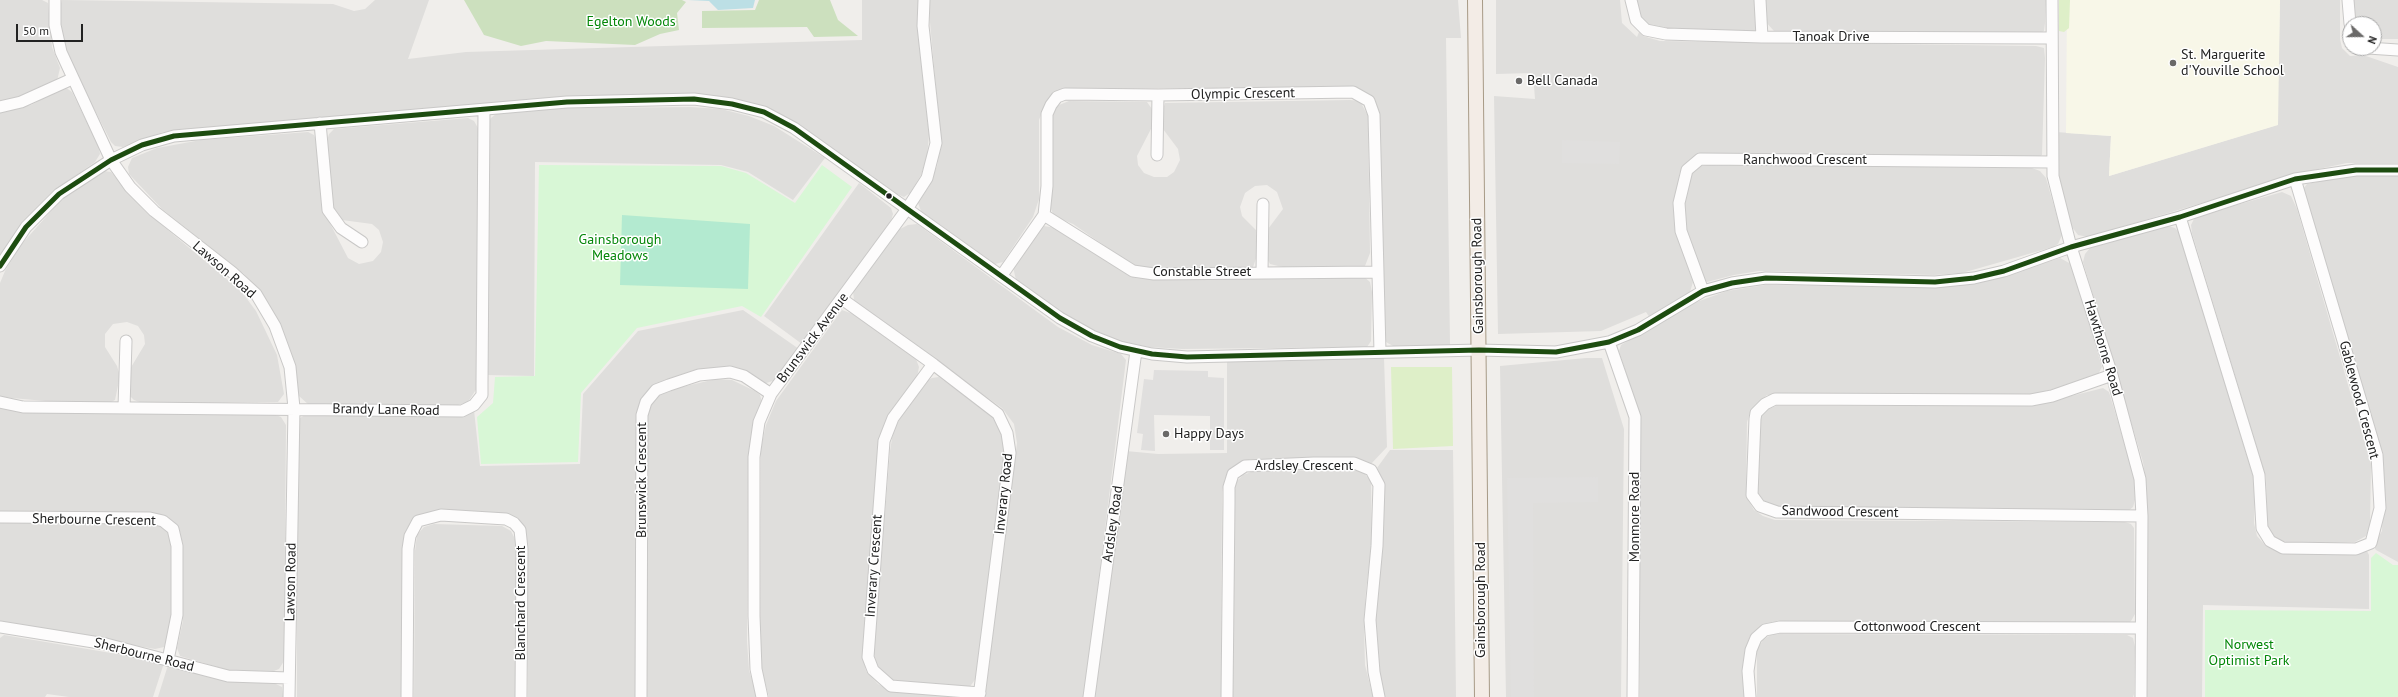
<!DOCTYPE html>
<html>
<head>
<meta charset="utf-8">
<style>
	body { margin:0 }
	#map { position:relative; width:2398px; height:697px; overflow:hidden; background:#f0eeeb; font-family:"PT Sans",sans-serif }
	canvas { display:block }
	.north { position:absolute; left:2342px; top:16px; width:40px; height:40px; box-sizing:border-box; background:#fff; border:1px solid #a7a7a7; border-radius:50%; rotate:111deg; font-size:11px; font-weight:700; line-height:16px; text-align:center; color:#222 }
	.north::after { content:''; display:block; margin:auto; width:14px; height:18px; background:#6a6968; clip-path:polygon(50% 0,100% 100%,50% 72%,0 100%) }
	.scale { position:absolute; left:16px; top:24px; width:67px; height:18px; box-sizing:border-box; border:2px solid #222; border-top:0; padding-left:5px; font-size:12px; line-height:14px; white-space:nowrap; color:#222; -webkit-text-stroke:3px #fff; paint-order:stroke }
</style>
</head>
<body>
<div id="map">
<canvas width="2398" height="697"></canvas>
<div class="north">N</div>
<div class="scale">50 m</div>
</div>
<script>
const g = document.querySelector('canvas').getContext('2d');
g.lineJoin = 'round';
function fill(path, color) { g.fillStyle = color; g.fill(path, 'evenodd'); }
const shape = rows => new Path2D(rows.map(r => 'M' + r).join(''));
function stroke(path, color, width, dash) { g.strokeStyle = color; g.lineWidth = width; g.lineCap = dash ? 'butt' : 'round'; g.setLineDash(dash || []); g.stroke(path); }
function write(font, color, halo, rows, align = 'center') {
  g.font = font + ' "PT Sans",sans-serif'; g.lineWidth = 3; g.setLineDash([]); g.textBaseline = 'middle'; g.strokeStyle = halo; g.fillStyle = color; for (const [text, x, y, turn = 0] of rows) {
    g.save(); g.translate(x, y); g.rotate((+turn || 0) * Math.PI / 180); g.textAlign = isNaN(turn) ? turn : align; if (halo) g.strokeText(text, 0, 0); g.fillText(text, 0, 0); g.restore();
  }
}
fill(shape([
	[0,0,42,0,48,3,52,47,60,68,57,81,11,101,0,101],
	[62,0,333,4,354,11,365,9,375,0,429,0,408,59,466,52,862,40,862,0,918,0,919,34,929,135,927,157,921,175,910,193,904,197,897,194,780,115,684,95,537,99,163,132,123,147,115,146,111,142,73,67,64,42,59,11],
	[928,0,1458,0,1461,38,1446,38,1450,345,1393,346,1386,342,1383,335,1379,111,1373,98,1346,87,1072,89,1056,93,1046,102,1039,120,1039,199,1033,217,1003,262,995,264,921,211,918,203,929,186,937,166,941,145],
	[1496,0,1620,0,1622,23,1637,37,1639,32,1643,36,1660,41,2036,46,2044,48,2045,58,2042,155,2035,159,1689,161,1680,172,1675,201,1675,229,1693,282,1690,292,1650,318,1646,312,1601,331,1498,334,1494,96,1535,99,1533,73,1496,74],
	[1631,0,1760,0,1762,37,1646,30],
	[1764,0,2046,0,2045,23,2044,31,2039,34,1774,31,1764,20],
	[2280,0,2340,0,2340,39,2342,48,2350,56,2363,55,2398,67,2398,163,2347,163,2309,171,2088,237,2078,235,2072,227,2058,175,2056,132,2111,136,2109,176,2277,125],
	[2353,0,2398,0,2398,39,2374,39,2374,24,2354,24],
	[65,87,72,92,99,147,100,154,95,162,51,193,26,219,0,256,0,111,31,105],
	[1350,100,1360,101,1368,116,1370,253,1365,266,1282,267,1270,264,1267,258,1268,229,1283,209,1277,192,1267,185,1255,186,1245,193,1240,207,1242,216,1256,230,1257,256,1253,267,1149,269,1131,264,1073,224,1054,216,1051,209,1052,112,1059,105,1069,101,1147,102,1152,109,1152,127,1137,156,1138,165,1144,173,1154,177,1167,177,1174,172,1180,160,1178,149,1163,129,1162,113,1165,103],
	[691,107,721,109,749,116,774,126,825,158,793,200,748,172,721,165,535,162,534,376,486,375,488,124,491,118,496,114,565,108],
	[468,118,474,121,478,128,477,388,468,402,458,405,309,405,299,396,293,364,261,295,244,274,162,209,129,174,128,167,132,158,157,148,201,140,308,132,314,135,317,143,323,210,348,258,359,264,373,261,381,252,383,242,379,230,372,224,342,220,333,208,327,141,329,134,334,129],
	[1708,165,2032,168,2040,171,2046,178,2062,235,2058,244,2053,247,1962,273,1934,275,1759,271,1734,275,1707,282,1703,278,1687,233,1684,207,1687,179,1695,167],
	[104,171,111,172,145,211,241,291,256,311,277,355,284,394,278,402,142,403,134,400,129,395,130,369,145,344,144,335,138,326,127,322,113,324,105,334,105,347,117,366,120,376,115,400,109,403,57,402,0,397,0,283,5,271,20,246,60,201],
	[2346,176,2398,176,2398,562,2376,550,2373,546,2382,531,2384,477,2303,189,2307,184],
	[859,183,891,208,893,214,891,221,802,344,764,316],
	[2282,192,2291,196,2297,209,2371,464,2370,525,2366,536,2355,542,2289,543,2272,537,2267,525,2266,478,2192,233,2191,225,2195,217],
	[917,224,1058,327,1092,345,1121,354,1126,360,1084,697,985,697,1017,443,1014,424,1002,408,859,306,854,300,853,291,898,230,908,225],
	[1044,226,1056,228,1135,278,1153,279,1362,275,1370,282,1372,292,1371,341,1367,347,1182,349,1149,347,1119,341,1084,328,1016,280,1013,267],
	[2168,226,2175,228,2180,233,2255,483,2254,523,2257,536,2265,545,2278,552,2356,554,2367,551,2369,555,2369,609,2203,605,2202,697,2145,697,2147,489,2143,462,2083,262,2085,254,2090,248],
	[2060,258,2071,264,2102,367,2096,378,2030,395,1767,395,1751,410,1747,422,1746,487,1748,500,1754,510,1763,516,1775,520,2125,522,2131,524,2134,528,2135,614,2131,621,2127,624,1778,622,1763,625,1750,636,1745,649,1745,697,1640,697,1640,416,1619,351,1621,345,1691,304,1727,291,1765,285,1953,286,1985,281],
	[743,310,799,349,776,380,763,384,737,370,719,367,664,381,650,390,640,404,637,697,528,697,528,545,525,533,503,513,430,512,411,523,406,530,403,545,402,697,297,697,297,426,300,418,305,415,474,410,480,466,580,464,583,394,638,331],
	[842,310,853,314,916,359,919,367,917,377,888,416,880,437,863,654,866,671,878,684,893,692,970,697,769,697,760,664,761,448,766,425,776,401],
	[1384,358,1387,447,1371,464,1353,458,1251,459,1231,468,1225,478,1222,492,1221,697,1095,697,1126,451,1158,454,1227,453,1227,359],
	[1586,358,1602,358,1624,429,1621,697,1506,697,1500,366],
	[939,377,995,418,1002,428,1005,456,979,674,969,688,904,683,889,679,878,669,874,654,890,451,893,432,900,418,926,381,932,378],
	[716,379,732,380,755,391,760,395,762,402,755,418,748,457,747,641,749,670,757,697,647,697,646,418,650,405,657,395,665,391],
	[2103,388,2109,392,2134,476,2135,500,2133,507,2127,512,1771,508,1758,494,1759,418,1766,410,1776,406,2032,406],
	[0,407,273,414,281,417,286,425,284,661,279,669,274,671,231,671,180,656,177,648,183,621,183,545,180,532,174,522,158,515,0,512],
	[1390,450,1453,450,1456,697,1383,697,1375,634,1377,595,1382,557,1384,484,1377,468],
	[1348,470,1362,471,1371,481,1372,544,1366,590,1364,628,1365,665,1373,697,1233,697,1234,493,1237,481,1243,475,1254,471],
	[0,522,152,525,163,527,169,533,172,543,172,621,164,647,155,649,0,622],
	[434,524,502,526,511,531,516,541,515,697,414,697,415,551,417,535,424,527],
	[1772,634,2127,635,2133,638,2135,647,2134,694,2133,697,1757,697,1757,650,1763,640],
	[4,635,141,658,164,663,153,697,69,697,47,694,45,697,0,697,0,638],
	[168,665,231,681,274,683,282,687,283,697,158,697]
]), '#dfdedc');
fill(shape([
	[2067,0,2280,0,2278,125,2109,176,2111,136,2066,133]
]), '#f8f7e8');
fill(shape([
	[2059,0,2070,0,2069,28,2064,32,2059,31],
	[1391,367,1452,367,1453,446,1393,449]
]), '#deefc8');
fill(shape([
	[464,0,682,0,686,2,677,13,679,30,660,34,635,45,546,41,521,46,484,35],
	[759,0,830,0,838,20,858,36,814,37,807,27,702,28,702,11,755,10]
]), '#cce0be');
fill(shape([
	[539,165,721,166,746,173,795,203,822,165,852,187,761,317,742,306,637,328,581,393,578,462,481,464,477,417,493,403,495,377,535,376],
	[2376,553,2393,565,2398,565,2398,697,2205,697,2205,610,2371,611,2371,558]
]), '#d8f7d6');
fill(shape([
	[622,215,750,224,748,289,620,285]
]), '#b3ead0');
fill(shape([
	[1562,140,1620,142,1619,164,1562,163],
	[1154,370,1208,371,1208,377,1224,378,1224,450,1210,450,1210,416,1154,415,1155,451,1141,450,1143,434,1137,433,1144,379,1153,380],
	[1598,477,1598,502,1533,503,1534,697,1511,697,1507,478]
]), '#e0dfde');
fill(shape([
	[688,0,755,0,753,8,718,10,709,1]
]), '#bcdfe5');
const minor = shape([
	[55,0,55,25,61,52,111,160,130,187,154,211,232,272,256,294,275,326,290,367,294,408,289,697],
	[1631,0,1636,20,1646,30,1666,34,1762,37,2052,38],
	[1760,0,1762,37],
	[2052,0,2053,176,2071,247,2112,375,2140,479,2142,516,2141,697],
	[2348,0,2350,24],
	[2368,48,2398,50],
	[0,107,21,102,72,79],
	[320,123,328,210,341,228,362,242],
	[1157,155,1158,95],
	[1044,215,1133,271,1154,274,1377,272],
	[2180,217,2259,475,2262,528,2270,541,2283,548,2356,549,2371,543,2380,508,2377,455,2295,179],
	[0,266,26,227,59,194,111,160,142,145,174,136,567,102,694,99,732,104,764,112,794,128,1060,318,1092,336,1120,347,1152,354,1187,357,1479,350,1556,352,1609,342,1638,330,1703,291,1732,283,1766,278,1935,282,1974,278,2004,271,2071,247,2180,217,2295,179,2356,170,2398,170],
	[1262,272,1263,204],
	[1002,275,1044,215,1047,186,1047,114,1051,105,1057,97,1065,94,1158,95,1353,92,1369,101,1374,115,1380,352],
	[1703,291,1681,231,1679,203,1687,170,1700,159,2052,162],
	[842,299,933,364,998,414,1007,433,1010,453,979,697],
	[1609,342,1635,417,1633,697],
	[933,364,893,418,884,441,868,657,873,670,891,686,980,693],
	[2112,375,2052,396,2031,400,1775,399,1765,404,1756,413,1755,419,1752,495,1760,506,1777,512,2142,516],
	[0,402,23,407,462,411,474,405,482,395,482,384,484,111],
	[124,408,126,341],
	[0,517,150,518,163,521,173,529,177,546,177,615,168,660],
	[0,627,106,644,228,676,289,678],
	[407,697,408,549,410,536,418,521,441,515,506,519,514,523,520,530,522,549,521,697],
	[641,697,642,415,646,402,656,390,669,385,699,375,730,372,744,376,771,394],
	[762,697,756,669,754,616,754,457,759,422,771,394,907,209,927,178,936,143,923,26,924,0],
	[1089,697,1136,351],
	[1227,697,1229,502,1229,487,1233,474,1245,466,1314,463,1354,463,1371,470,1379,485,1377,546,1370,620,1374,672,1379,697],
	[1750,697,1748,671,1751,650,1756,638,1765,630,1780,627,2141,628]
]);
const major = shape([
	[1475,0,1482,697]
]);
stroke(minor, '#c9c8c7', 13);
stroke(major, '#a79a86', 16);
stroke(minor, '#fdfcfc', 11);
stroke(major, '#f3ece6', 14);
stroke(shape([
	[0,266,26,227,59,194,111,160,142,145,174,136,567,102,694,99,732,104,764,112,794,128,1060,318,1092,336,1120,347,1152,354,1187,357,1479,350,1556,352,1609,342,1638,330,1703,291,1732,283,1766,278,1935,282,1974,278,2004,271,2071,247,2180,217,2295,179,2356,170,2398,170]
]), '#1d4c10', 5);
for (const [x, y, r, color] of [
	[2173,63,4,"#6a6968"],
	[1519,81,4,"#6a6968"],
	[889,196,3.5,"#222"],
	[1166,434,4,"#6a6968"]
]) { const dot = new Path2D(); dot.arc(x, y, r, 0, 2 * Math.PI); g.fillStyle = color; g.fill(dot); stroke(dot, '#fff', 1.5); }
write('14px', '#038708', '#fff', [
	["Egelton Woods",631,22],
	["Gainsborough",620,240],
	["Meadows",620,256],
	["Norwest",2249,645],
	["Optimist Park",2249,661]
]);
write('14px', '#222', '#fff', [
	["Tanoak Drive",1831,37],
	["Olympic Crescent",1243,94,-1],
	["Ranchwood Crescent",1805,160],
	["Lawson Road",224,270,41],
	["Constable Street",1202,272],
	["Gainsborough Road",1478,276,-91],
	["Brunswick Avenue",813,338,-53],
	["Hawthorne Road",2103,348,73],
	["Gablewood Crescent",2359,400,75],
	["Brandy Lane Road",386,410,1],
	["Ardsley Crescent",1304,466],
	["Brunswick Crescent",642,480,-90],
	["Inverary Road",1004,494,-84],
	["Sandwood Crescent",1840,512,1],
	["Monmore Road",1635,517,-90],
	["Sherbourne Crescent",94,520,1],
	["Ardsley Road",1113,524,-82],
	["Inverary Crescent",874,566,-86],
	["Lawson Road",291,582,-89],
	["Gainsborough Road",1481,600,-90],
	["Blanchard Crescent",521,603,-90],
	["Cottonwood Crescent",1917,627],
	["Sherbourne Road",144,655,14]
]);
write('14px', '#222', '#fff', [
	["St. Marguerite",2181,55],
	["d'Youville School",2181,71],
	["Bell Canada",1527,81],
	["Happy Days",1174,434]
], 'left');
</script>
</body>
</html>
